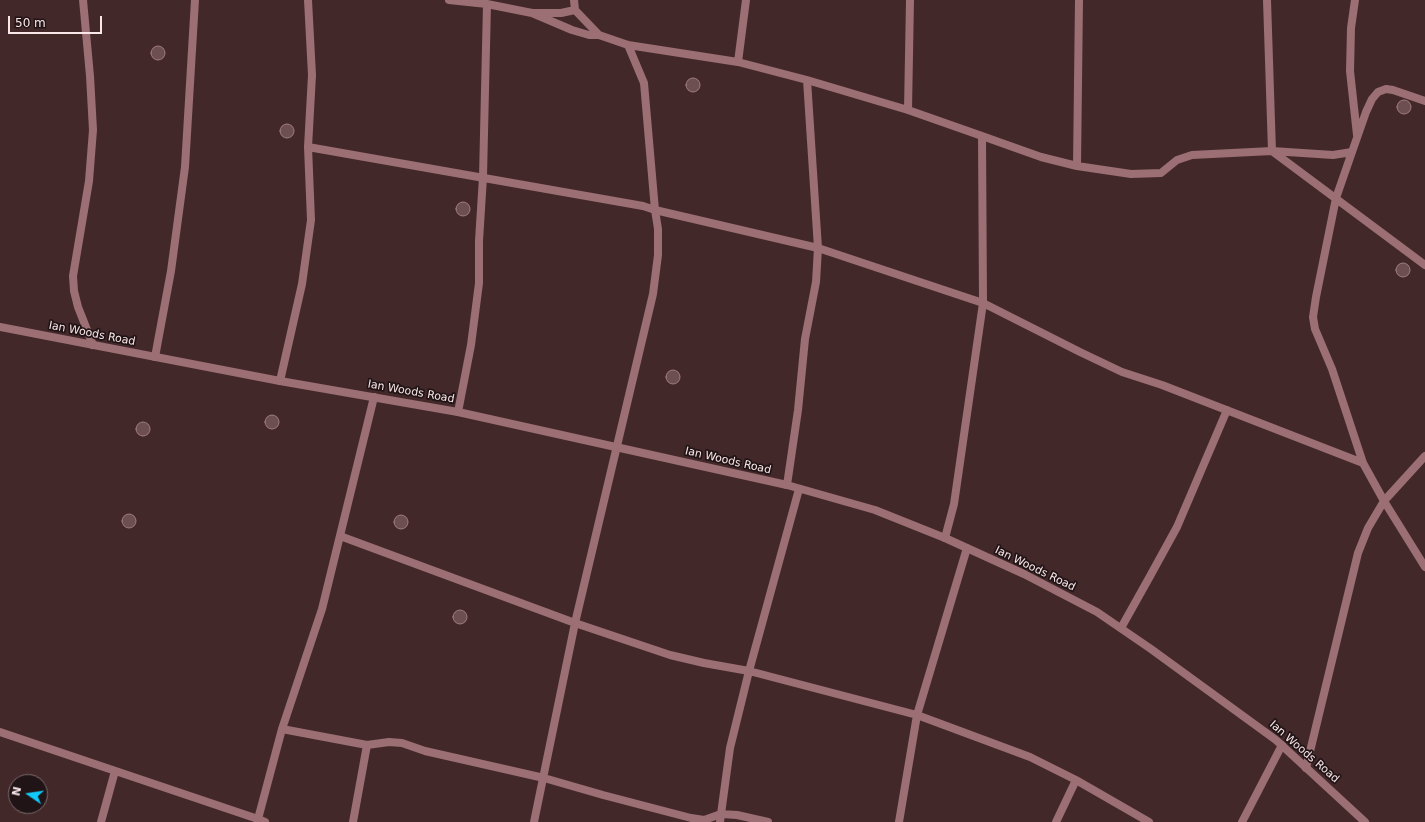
<!DOCTYPE html>
<html>
<head>
<meta charset="utf-8">
<style>
	body { margin:0 }
	#map { position:relative; width:1425px; height:822px; overflow:hidden; background:#43282a; font-family:"DejaVu Sans",sans-serif }
	canvas { display:block }
	.north { position:absolute; left:8px; top:774px; width:40px; height:40px; box-sizing:border-box; background:#211416; border:1px solid #78686a; border-radius:50%; rotate:283deg; font-size:11px; font-weight:700; line-height:16px; text-align:center; color:#fae7e9 }
	.north::after { content:''; display:block; margin:auto; width:14px; height:18px; background:#10cafa; clip-path:polygon(50% 0,100% 100%,50% 72%,0 100%) }
	.scale { position:absolute; left:8px; top:16px; width:94px; height:18px; box-sizing:border-box; border:2px solid #fae7e9; border-top:0; padding-left:5px; font-size:12px; line-height:14px; white-space:nowrap; color:#fae7e9; -webkit-text-stroke:3px #211416; paint-order:stroke }
</style>
</head>
<body>
<div id="map">
<canvas width="1425" height="822"></canvas>
<div class="north">N</div>
<div class="scale">50 m</div>
</div>
<script>
const g = document.querySelector('canvas').getContext('2d');
g.lineJoin = 'round';
function fill(path, color) { g.fillStyle = color; g.fill(path, 'evenodd'); }
const shape = rows => new Path2D(rows.map(r => 'M' + r).join(''));
function stroke(path, color, width, dash) { g.strokeStyle = color; g.lineWidth = width; g.lineCap = dash ? 'butt' : 'round'; g.setLineDash(dash || []); g.stroke(path); }
function write(font, color, halo, rows, align = 'center') {
  g.font = font + ' "DejaVu Sans",sans-serif'; g.lineWidth = 3.5; g.setLineDash([]); g.textBaseline = 'middle'; g.strokeStyle = halo; g.fillStyle = color; for (const [text, x, y, turn = 0] of rows) {
    g.save(); g.translate(x, y); g.rotate((+turn || 0) * Math.PI / 180); g.textAlign = isNaN(turn) ? turn : align; if (halo) g.strokeText(text, 0, 0); g.fillText(text, 0, 0); g.restore();
  }
}
const building = shape([
	'151 53a7 7 0 1 1 14 0a7 7 0 1 1-14 0Z',
	'686 85a7 7 0 1 1 14 0a7 7 0 1 1-14 0Z',
	'1397 107a7 7 0 1 1 14 0a7 7 0 1 1-14 0Z',
	'280 131a7 7 0 1 1 14 0a7 7 0 1 1-14 0Z',
	'456 209a7 7 0 1 1 14 0a7 7 0 1 1-14 0Z',
	'1396 270a7 7 0 1 1 14 0a7 7 0 1 1-14 0Z',
	'666 377a7 7 0 1 1 14 0a7 7 0 1 1-14 0Z',
	'265 422a7 7 0 1 1 14 0a7 7 0 1 1-14 0Z',
	'136 429a7 7 0 1 1 14 0a7 7 0 1 1-14 0Z',
	'122 521a7 7 0 1 1 14 0a7 7 0 1 1-14 0Z',
	'394 522a7 7 0 1 1 14 0a7 7 0 1 1-14 0Z',
	'453 617a7 7 0 1 1 14 0a7 7 0 1 1-14 0Z'
]);
fill(building, '#6d4f51');
stroke(building, '#9e7d7f', 1);
stroke(shape([
	[83,0,90,76,93,130,89,181,73,276,74,291,78,307,93,345],
	[449,0,487,4,532,13,561,13,575,10,574,0],
	[746,0,738,62,807,80,818,248,816,282,805,339,798,410,787,485],
	[1267,0,1272,151,1425,265],
	[1355,0,1351,28,1350,71,1357,135],
	[575,10,599,35],
	[532,13,572,30,589,35,599,35,628,45,738,62],
	[628,45,644,83,655,210,818,248,983,303,1080,352,1122,372,1162,385,1363,463,1384,501,1425,567],
	[807,80,908,110,982,136,983,303,954,504,945,538],
	[908,110,910,0],
	[982,136,1041,157,1077,166,1131,174,1161,173,1177,160,1192,155,1272,151,1333,155,1352,152,1366,112,1372,99,1378,92,1386,89,1393,90,1425,101],
	[308,147,643,206,655,210,658,229,658,255,653,294,575,623,534,822],
	[1352,152,1336,198,1316,297,1313,317,1315,329,1332,369,1363,463],
	[1077,166,1079,0],
	[155,357,171,271,185,167,195,0],
	[280,381,302,284,311,220,308,147,312,75,308,0],
	[458,412,471,345,479,283,479,241,483,177,487,4],
	[340,536,575,623,670,655,704,663,749,671,917,715,1030,757,1076,780,1149,822],
	[1121,628,1149,578,1177,527,1227,410],
	[282,729,367,745,353,822],
	[0,732,258,819],
	[367,745,389,742,402,743,425,751,544,778,603,795,691,818,704,820,721,814,730,748,749,671,799,489],
	[1306,768,1358,553,1368,528,1384,501,1425,456],
	[101,822,115,771],
	[265,822,258,819,282,729,322,609,374,397],
	[720,822,721,814,737,815,768,822],
	[899,822,917,715,967,548],
	[1056,822,1076,780],
	[1242,822,1282,745]
]), '#9b6f73', 8);
stroke(shape([
	[0,327,280,381,458,412,787,485,875,510,945,538,1024,574,1097,612,1151,649,1276,740,1365,822]
]), '#9b6f73', 8);
write('11px', '#fae7e9', '#211416', [
	["Ian Woods Road",92,334,11],
	["Ian Woods Road",411,392,10],
	["Ian Woods Road",728,461,13],
	["Ian Woods Road",1035,569,26],
	["Ian Woods Road",1304,752,41]
]);
</script>
</body>
</html>
